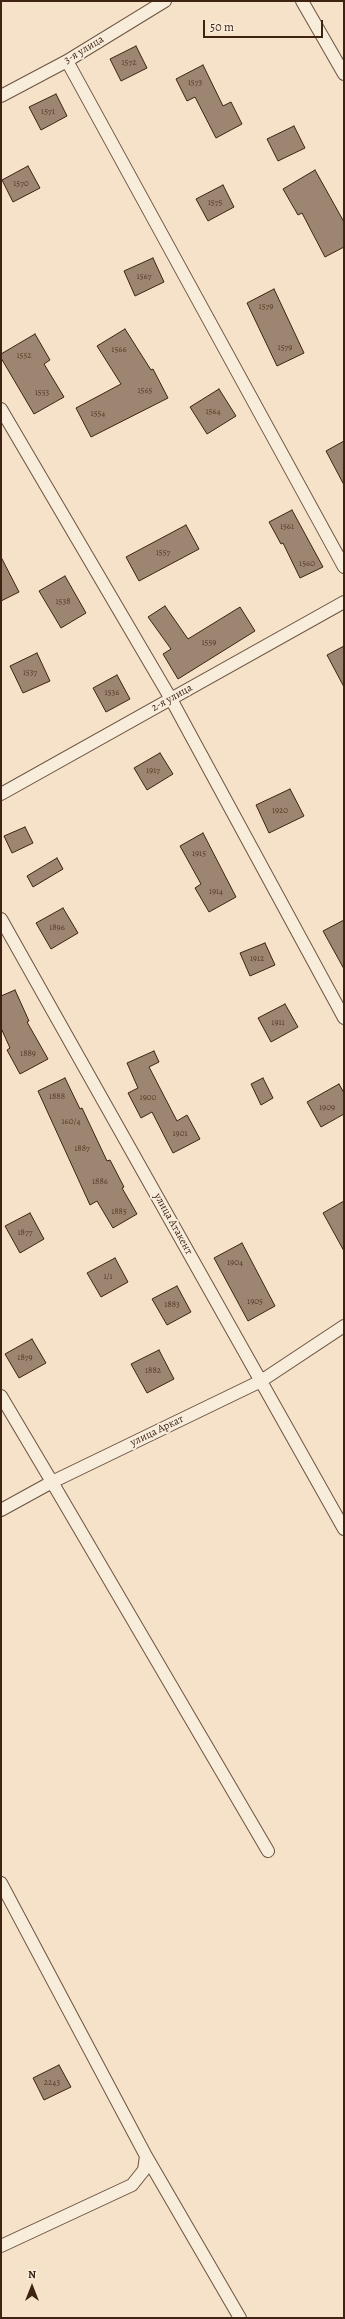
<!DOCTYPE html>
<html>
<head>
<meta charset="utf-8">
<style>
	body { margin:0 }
	#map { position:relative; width:345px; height:2319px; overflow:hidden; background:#f5e2c8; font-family:Alegreya,serif }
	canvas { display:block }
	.frame { position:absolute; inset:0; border:2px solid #3e2313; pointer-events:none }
	.north { position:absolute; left:12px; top:2267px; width:40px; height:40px; -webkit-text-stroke:3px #f8ecdb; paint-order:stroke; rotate:0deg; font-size:11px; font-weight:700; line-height:16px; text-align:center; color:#3e2313 }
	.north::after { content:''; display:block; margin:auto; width:14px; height:18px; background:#3e2313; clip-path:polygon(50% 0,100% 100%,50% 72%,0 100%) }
	.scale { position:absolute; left:203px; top:20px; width:120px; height:18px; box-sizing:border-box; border:2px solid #3e2313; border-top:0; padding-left:5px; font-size:12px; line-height:14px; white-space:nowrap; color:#3e2313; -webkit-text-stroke:3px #f8ecdb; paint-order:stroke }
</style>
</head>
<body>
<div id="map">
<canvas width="345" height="2319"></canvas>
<div class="frame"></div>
<div class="north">N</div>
<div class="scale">50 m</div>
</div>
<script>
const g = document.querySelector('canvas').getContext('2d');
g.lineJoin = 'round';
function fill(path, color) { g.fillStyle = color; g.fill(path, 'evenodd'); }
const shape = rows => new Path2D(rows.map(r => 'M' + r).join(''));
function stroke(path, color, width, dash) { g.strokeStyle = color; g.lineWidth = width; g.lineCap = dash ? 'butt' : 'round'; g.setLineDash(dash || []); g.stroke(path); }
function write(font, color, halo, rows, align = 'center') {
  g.font = font + ' Alegreya,serif'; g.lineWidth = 4; g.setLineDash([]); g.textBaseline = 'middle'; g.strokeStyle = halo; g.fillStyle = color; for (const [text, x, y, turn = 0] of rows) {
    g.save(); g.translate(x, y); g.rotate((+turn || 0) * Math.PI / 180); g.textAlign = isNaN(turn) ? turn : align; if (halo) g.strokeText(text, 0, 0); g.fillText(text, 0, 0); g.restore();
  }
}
const building = shape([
	[136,46,147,68,121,81,110,59,136,46],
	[203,65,223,106,231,102,242,124,216,138,195,97,187,101,176,79,203,65],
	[56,94,67,116,41,130,29,107,56,94],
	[294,126,305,148,278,161,267,139,294,126],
	[28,166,40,188,13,202,2,180,28,166],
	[315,170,344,222,344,247,325,257,302,213,298,215,283,189,315,170],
	[223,185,234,207,208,221,196,199,223,185],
	[153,258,164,282,135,296,124,271,153,258],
	[274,289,304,353,277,366,247,303,274,289],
	[125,329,151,370,153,369,168,398,91,437,76,408,121,384,97,346,125,329],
	[35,334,50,360,44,364,64,397,34,414,1,358,1,354,35,334],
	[219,389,236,416,207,434,190,407,219,389],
	[344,441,344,485,326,451,344,441],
	[292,510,323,567,300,578,283,543,281,544,269,522,292,510],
	[186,525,199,549,139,581,126,557,186,525],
	[1,557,19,592,1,601,1,557],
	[65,576,86,613,61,628,39,591,65,576],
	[165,606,188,639,240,607,255,631,178,679,163,654,171,649,148,617,165,606],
	[344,646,344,687,327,655,344,646],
	[37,653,50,681,23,693,10,666,37,653],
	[117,675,130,699,106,712,93,688,117,675],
	[160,753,173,774,147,790,134,768,160,753],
	[290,789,304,816,269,833,256,805,290,789],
	[25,827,33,843,12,853,4,836,25,827],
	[203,833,236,897,209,912,195,888,201,884,180,846,203,833],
	[57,858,63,869,33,887,27,876,57,858],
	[63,908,78,933,51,949,36,923,63,908],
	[344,920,344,969,323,931,344,920],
	[265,943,275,965,250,976,240,953,265,943],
	[15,990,29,1021,27,1022,48,1059,20,1074,7,1050,10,1048,1,1028,1,996,15,990],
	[285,1004,298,1027,271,1042,258,1018,285,1004],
	[154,1051,159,1062,149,1067,177,1121,187,1115,200,1139,173,1153,152,1112,141,1118,128,1093,138,1088,127,1063,154,1051],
	[65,1078,80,1109,82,1108,107,1161,110,1160,124,1187,122,1188,137,1214,113,1228,97,1201,90,1205,38,1091,65,1078],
	[263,1078,273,1098,261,1105,251,1084,263,1078],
	[339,1084,344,1093,344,1114,321,1127,307,1102,339,1084],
	[344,1201,344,1251,323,1213,344,1201],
	[30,1213,44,1239,20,1253,5,1226,30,1213],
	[242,1243,275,1306,248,1321,214,1258,242,1243],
	[115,1258,128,1282,101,1297,87,1273,115,1258],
	[177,1286,191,1312,167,1325,152,1299,177,1286],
	[32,1339,46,1363,19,1378,5,1354,32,1339],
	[159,1350,174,1379,147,1393,131,1364,159,1350],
	[59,2065,71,2087,44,2100,33,2078,59,2065]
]);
fill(building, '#9d8671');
stroke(building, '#3e2313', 1);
const street = shape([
	[302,1,344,74],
	[67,61,344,567],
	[1,96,67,61,165,1],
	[1,409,171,699,344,1018],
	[1,794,344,602],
	[1,919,344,1529],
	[1,1396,52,1482,261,1381,344,1326],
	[1,1510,52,1482,268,1851],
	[1,1883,146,2156,240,2318],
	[1,2246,132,2185,144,2170,146,2156]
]);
stroke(street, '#6c5340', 14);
stroke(street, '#f8ecdb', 12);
write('9px', '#563c2a', null, [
	["1572",129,63],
	["1573",195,83],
	["1571",48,112],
	["1570",21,184],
	["1575",215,203],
	["1567",144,277],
	["1579",266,307],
	["1579",285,348],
	["1566",119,350],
	["1552",24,356],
	["1565",145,391],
	["1553",42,393],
	["1564",213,412],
	["1554",98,414],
	["1561",287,527],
	["1557",163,553],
	["1560",307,564],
	["1538",63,602],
	["1559",209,643],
	["1537",30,673],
	["1536",112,693],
	["1917",153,771],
	["1920",280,811],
	["1915",199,854],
	["1914",216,892],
	["1896",57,928],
	["1912",257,959],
	["1911",278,1023],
	["1889",28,1054],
	["1888",57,1097],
	["1900",148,1098],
	["1909",327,1108],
	["160/4",71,1122],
	["1901",180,1134],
	["1887",82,1149],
	["1886",100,1182],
	["1885",119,1212],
	["1877",25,1233],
	["1904",235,1263],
	["1/1",108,1277],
	["1905",255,1302],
	["1883",172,1305],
	["1879",25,1358],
	["1882",153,1371],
	["2243",52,2083]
]);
write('11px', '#3e2313', '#f8ecdb', [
	["3-я улица",84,50,-31],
	["2-я улица",172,698,-29],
	["улица Атакент",173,1224,61],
	["улица Аркат",157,1431,-26]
]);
</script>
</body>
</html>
